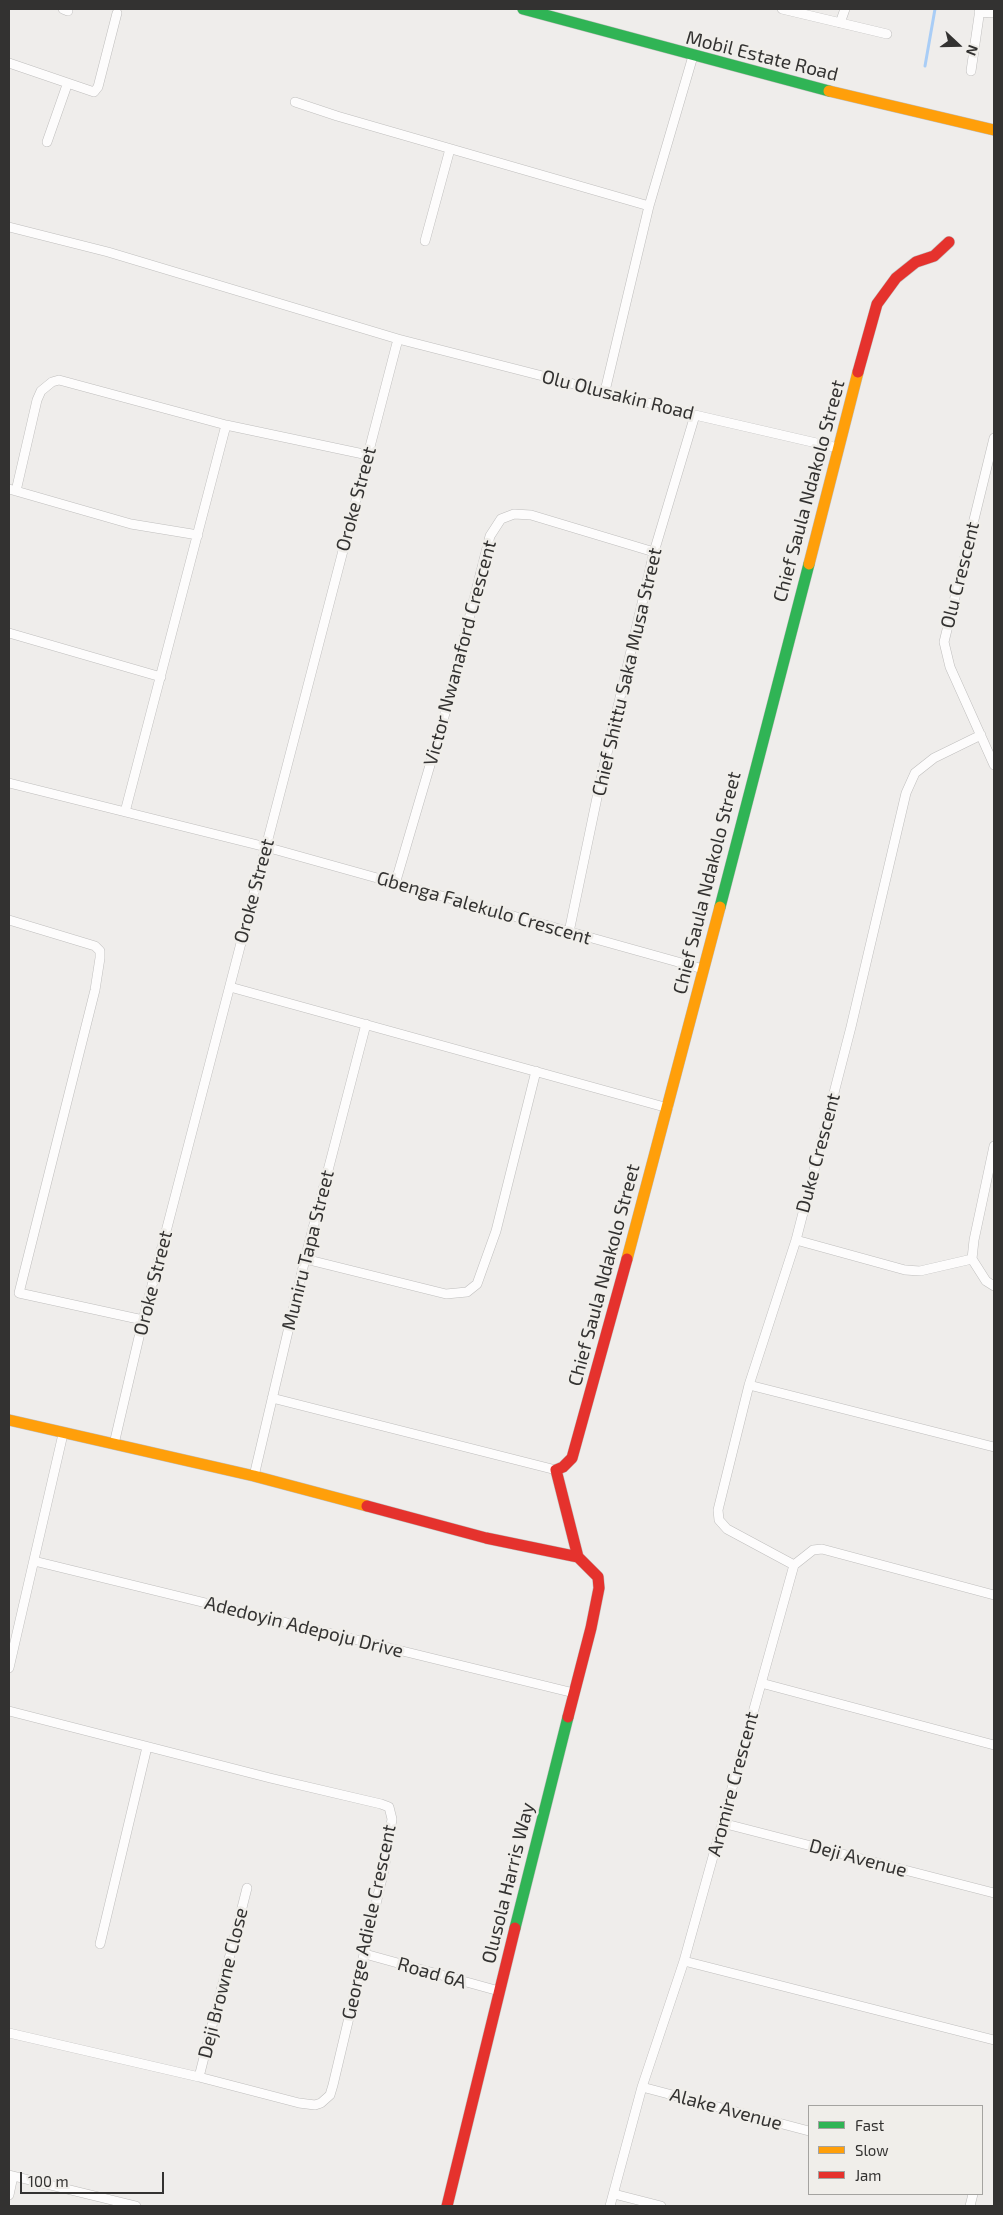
<!DOCTYPE html>
<html>
<head>
<meta charset="utf-8">
<style>
	body { margin:0 }
	#map { position:relative; width:1003px; height:2215px; overflow:hidden; background:#efedeb; font-family:"Exo 2",sans-serif }
	canvas { display:block }
	.frame { position:absolute; inset:0; border:10px solid #333231; pointer-events:none }
	.legend { position:absolute; left:808px; top:2105px; width:175px; height:90px; box-sizing:border-box; background:#f0eeea; border:1px solid #a4a3a0; margin:0; padding:6px 9px; list-style:none; font-size:15px; color:#333231 }
	.legend li { display:flex; align-items:center; gap:10px; height:25px }
	.legend b { width:25px; border:1px solid #a4a3a0 }
	.north { position:absolute; left:933px; top:20px; width:50px; height:50px; -webkit-text-stroke:4px #f0eeea; paint-order:stroke; rotate:111deg; font-size:14px; font-weight:700; line-height:20px; text-align:center; color:#333231 }
	.north::after { content:''; display:block; margin:auto; width:18px; height:22px; background:#333231; clip-path:polygon(50% 0,100% 100%,50% 72%,0 100%) }
	.scale { position:absolute; left:20px; top:2172px; width:144px; height:22px; box-sizing:border-box; border:2px solid #333231; border-top:0; padding-left:6px; font-size:15px; line-height:18px; white-space:nowrap; color:#333231; -webkit-text-stroke:4px #f0eeea; paint-order:stroke }
</style>
</head>
<body>
<div id="map">
<canvas width="1003" height="2215"></canvas>
<div class="frame"></div>
<ul class="legend">
<li><b style="height:6px;background:#30b455"></b>Fast</li>
<li><b style="height:6px;background:#ff9f0a"></b>Slow</li>
<li><b style="height:6px;background:#e5322d"></b>Jam</li>
</ul>
<div class="north">N</div>
<div class="scale">100 m</div>
</div>
<script>
const g = document.querySelector('canvas').getContext('2d');
g.lineJoin = 'round';
const shape = rows => new Path2D(rows.map(r => 'M' + r).join(''));
function stroke(path, color, width, dash) { g.strokeStyle = color; g.lineWidth = width; g.lineCap = dash ? 'butt' : 'round'; g.setLineDash(dash || []); g.stroke(path); }
function write(font, color, halo, rows, align = 'center') {
  g.font = font + ' "Exo 2",sans-serif'; g.lineWidth = 5; g.setLineDash([]); g.textBaseline = 'middle'; g.strokeStyle = halo; g.fillStyle = color; for (const [text, x, y, turn = 0] of rows) {
    g.save(); g.translate(x, y); g.rotate((+turn || 0) * Math.PI / 180); g.textAlign = isNaN(turn) ? turn : align; if (halo) g.strokeText(text, 0, 0); g.fillText(text, 0, 0); g.restore();
  }
}
stroke(shape([
	[925,66,935,9]
]), '#a9cdf6', 3);
const street = shape([
	[63,9,68,11],
	[782,9,887,34],
	[979,12,994,13],
	[840,23,845,9],
	[9,63,94,92,98,87,117,13],
	[971,71,980,9],
	[295,102,337,116,649,206],
	[47,142,67,85],
	[9,227,108,252,398,339,695,415,838,448],
	[425,241,450,149],
	[605,391,649,206,693,56],
	[994,438,944,642,950,667,994,765],
	[9,489,131,524,198,535],
	[16,491,37,400,41,391,52,382,59,380,226,425],
	[9,633,161,677],
	[9,783,266,847,703,969],
	[125,812,226,425,368,455],
	[395,884,443,721,490,536,501,519,514,514,531,515,654,552],
	[9,920,95,946,100,951,100,958,95,990,19,1293,143,1320],
	[569,932,599,788,654,552,695,415],
	[230,987,668,1108],
	[994,1146,974,1240,972,1259,986,1281,994,1286],
	[796,1240,905,1270,920,1271,972,1259],
	[305,1259,446,1294,467,1292,477,1284,496,1231,536,1071],
	[749,1385,994,1447],
	[272,1398,556,1470],
	[114,1444,143,1320,398,339],
	[254,1476,305,1259,366,1024],
	[34,1561,574,1693],
	[794,1565,727,1529,719,1520,718,1510,749,1385,796,1240,851,1027,906,793,915,773,934,758,981,735],
	[9,1668,63,1434],
	[761,1683,994,1745],
	[9,1711,270,1778,381,1804,389,1807,392,1819,384,1870,333,2085,330,2095,321,2103,315,2105,299,2103,199,2077,9,2033],
	[722,1823,994,1893],
	[100,1944,147,1747],
	[365,1954,499,1991],
	[684,1961,994,2040],
	[199,2077,247,1888],
	[642,2087,809,2131],
	[9,2175,136,2206],
	[614,2194,661,2206],
	[9,2195,13,2176],
	[610,2206,642,2087,684,1961,794,1565,813,1550,822,1549,994,1595],
	[970,2206,973,2194]
]);
const fast = shape([
	[523,9,829,91],
	[720,907,809,564],
	[515,1928,568,1717]
]);
const slow = shape([
	[829,91,994,130],
	[809,564,858,372],
	[627,1259,720,907],
	[9,1420,254,1476,367,1506]
]);
const jam = shape([
	[858,372,877,304,896,278,916,262,934,256,949,242],
	[367,1506,486,1538,578,1557,598,1577,599,1588,591,1628,568,1717],
	[578,1557,556,1470,563,1467,572,1458,627,1259],
	[447,2206,515,1928]
]);
stroke(street, '#bfbebd', 10);
stroke(fast, '#bfbebd', 12);
stroke(slow, '#bfbebd', 12);
stroke(jam, '#bfbebd', 12);
stroke(street, '#fdfcfc', 9);
stroke(fast, '#30b455', 11);
stroke(slow, '#ff9f0a', 11);
stroke(jam, '#e5322d', 11);
write('19px', '#333231', '#f0eeea', [
	["Mobil Estate Road",762,56,14],
	["Olu Olusakin Road",618,395,14],
	["Chief Saula Ndakolo Street",809,491,-75],
	["Oroke Street",356,499,-75],
	["Olu Crescent",960,575,-76],
	["Victor Nwanaford Crescent",460,653,-75],
	["Chief Shittu Saka Musa Street",627,672,-77],
	["Chief Saula Ndakolo Street",707,883,-76],
	["Oroke Street",254,891,-75],
	["Gbenga Falekulo Crescent",484,908,16],
	["Duke Crescent",818,1153,-75],
	["Muniru Tapa Street",308,1250,-76],
	["Chief Saula Ndakolo Street",604,1275,-75],
	["Oroke Street",153,1283,-76],
	["Adedoyin Adepoju Drive",304,1627,14],
	["Aromire Crescent",733,1784,-75],
	["Deji Avenue",858,1858,15],
	["Olusola Harris Way",508,1883,-76],
	["George Adiele Crescent",369,1922,-78],
	["Road 6A",432,1973,16],
	["Deji Browne Close",223,1983,-76],
	["Alake Avenue",726,2109,15]
]);
</script>
</body>
</html>
